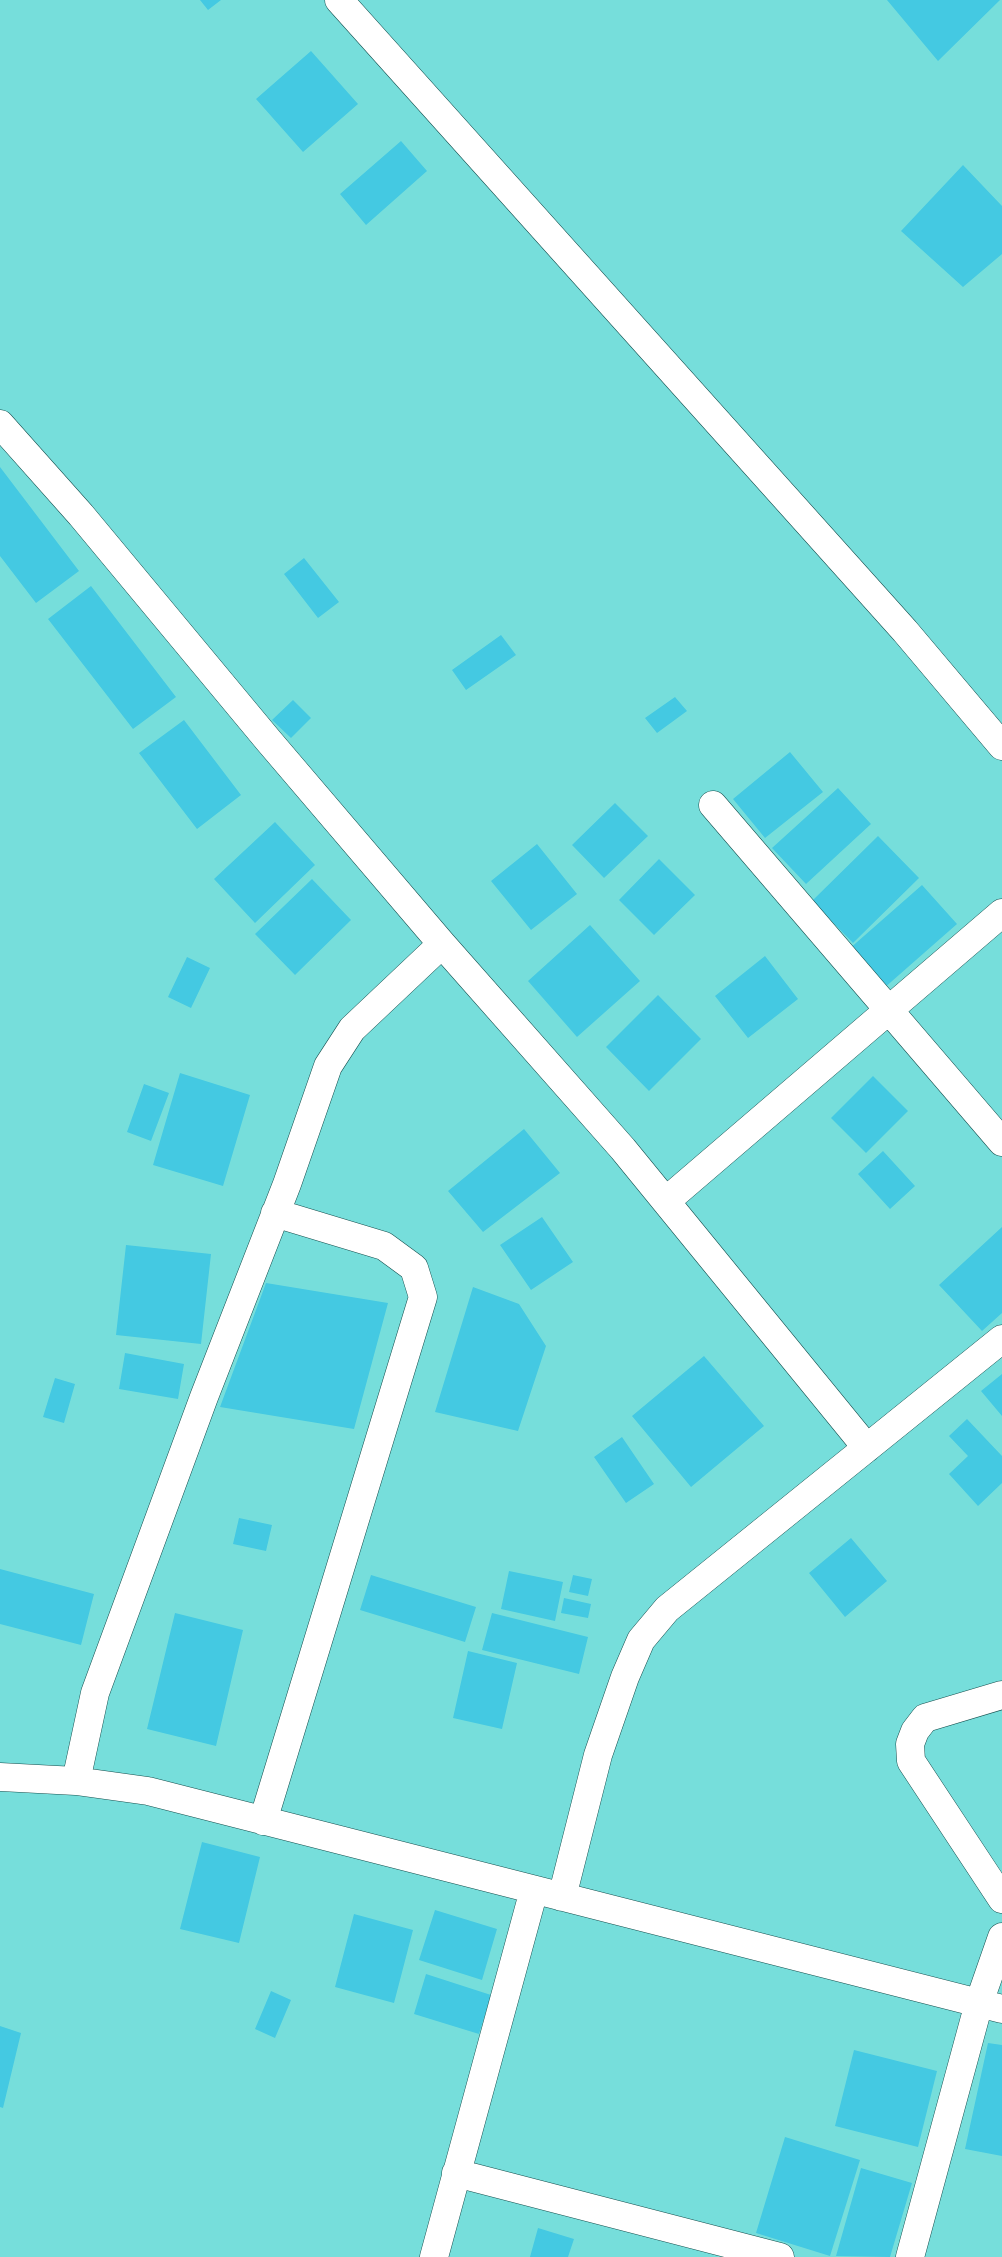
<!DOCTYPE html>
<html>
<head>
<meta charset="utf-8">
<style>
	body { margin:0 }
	canvas { display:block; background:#76dedb }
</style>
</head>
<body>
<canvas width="1002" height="2257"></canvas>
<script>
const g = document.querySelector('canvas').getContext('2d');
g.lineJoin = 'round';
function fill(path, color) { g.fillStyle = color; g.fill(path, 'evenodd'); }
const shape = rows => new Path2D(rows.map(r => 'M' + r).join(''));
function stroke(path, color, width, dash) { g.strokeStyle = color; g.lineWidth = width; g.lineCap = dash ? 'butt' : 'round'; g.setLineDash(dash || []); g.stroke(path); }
fill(shape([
	[200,0,221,0,208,10],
	[887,0,1000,0,938,61],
	[311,51,358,104,303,152,256,99],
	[401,141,427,171,366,225,340,194],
	[963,165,1002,206,1002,254,963,287,901,231],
	[0,467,79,571,36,603,0,556],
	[304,558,339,602,318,618,284,574],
	[91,586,176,697,133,729,48,619],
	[501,635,516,655,466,690,452,670],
	[675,697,687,711,657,733,645,718],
	[293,700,311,718,291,738,272,720],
	[184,720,241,795,197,829,139,753],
	[790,752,823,792,765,838,733,799],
	[838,788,871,824,806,884,772,848],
	[615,803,648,836,604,878,572,845],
	[275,822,315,865,255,923,214,879],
	[878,836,919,878,853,943,812,901],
	[537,844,577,894,531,930,491,881],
	[659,859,695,895,654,935,619,900],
	[312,879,351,920,295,975,255,934],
	[922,885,957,924,883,989,848,950],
	[590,925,640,981,577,1037,528,981],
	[765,956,798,999,748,1038,715,996],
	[187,957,210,968,191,1008,168,997],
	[658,995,701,1039,649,1091,606,1047],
	[180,1073,250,1095,223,1186,153,1165],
	[873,1076,908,1111,866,1153,831,1118],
	[144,1084,169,1093,151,1141,127,1132],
	[524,1129,560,1173,483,1232,448,1191],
	[883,1151,915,1186,890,1209,858,1174],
	[542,1217,573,1262,531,1290,500,1245],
	[1002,1227,1002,1313,982,1331,939,1285],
	[126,1245,211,1254,201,1344,116,1335],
	[266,1283,388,1303,354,1429,220,1407],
	[473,1287,519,1304,546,1346,518,1431,435,1412],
	[125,1353,184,1364,178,1399,119,1389],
	[704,1356,764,1426,691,1487,632,1416],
	[1002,1374,1002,1416,981,1391],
	[55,1378,75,1384,64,1423,43,1417],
	[967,1419,1002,1456,1002,1483,978,1506,949,1474,968,1456,949,1436],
	[622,1437,654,1484,626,1503,594,1457],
	[239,1518,272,1525,266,1551,233,1544],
	[851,1538,887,1581,845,1617,809,1573],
	[0,1569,94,1594,81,1645,0,1624],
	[509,1571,563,1582,555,1621,501,1609],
	[371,1575,476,1607,465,1642,360,1610],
	[573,1575,592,1579,588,1596,569,1592],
	[564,1598,591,1604,588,1618,561,1613],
	[175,1613,243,1630,216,1746,147,1729],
	[492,1613,588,1637,579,1674,482,1650],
	[468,1651,517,1663,502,1729,453,1718],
	[202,1842,260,1857,239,1943,180,1929],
	[435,1910,497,1929,482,1980,419,1960],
	[354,1914,413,1930,394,2003,335,1987],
	[426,1974,491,1995,479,2034,414,2014],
	[271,1991,291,2000,275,2038,255,2029],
	[0,2026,21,2033,3,2108,0,2107],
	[988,2043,1002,2045,1002,2156,965,2149],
	[854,2050,937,2071,918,2147,835,2126],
	[785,2137,860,2160,830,2256,756,2233],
	[861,2168,912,2183,890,2257,836,2256],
	[538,2228,574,2239,568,2257,530,2257]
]), '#44c9e2');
const street = shape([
	[339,0,905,631,1002,746],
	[0,424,81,515,268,740,442,944,623,1149,867,1448],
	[713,805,1002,1142],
	[666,1201,1002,913],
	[1002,1695,925,1718,915,1731,910,1744,911,1761,1002,1899],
	[0,1777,76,1781,148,1791,1002,2009],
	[76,1781,95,1693,204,1397,287,1184,328,1066,352,1029,442,944],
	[263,1821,423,1297,414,1268,384,1246,275,1213],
	[562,1897,598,1755,625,1677,641,1640,667,1609,1002,1339],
	[456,2173,780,2257],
	[434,2257,534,1890],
	[910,2257,979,2003,1002,1937]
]);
stroke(street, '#16504f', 29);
stroke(street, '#fff', 28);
</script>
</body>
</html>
